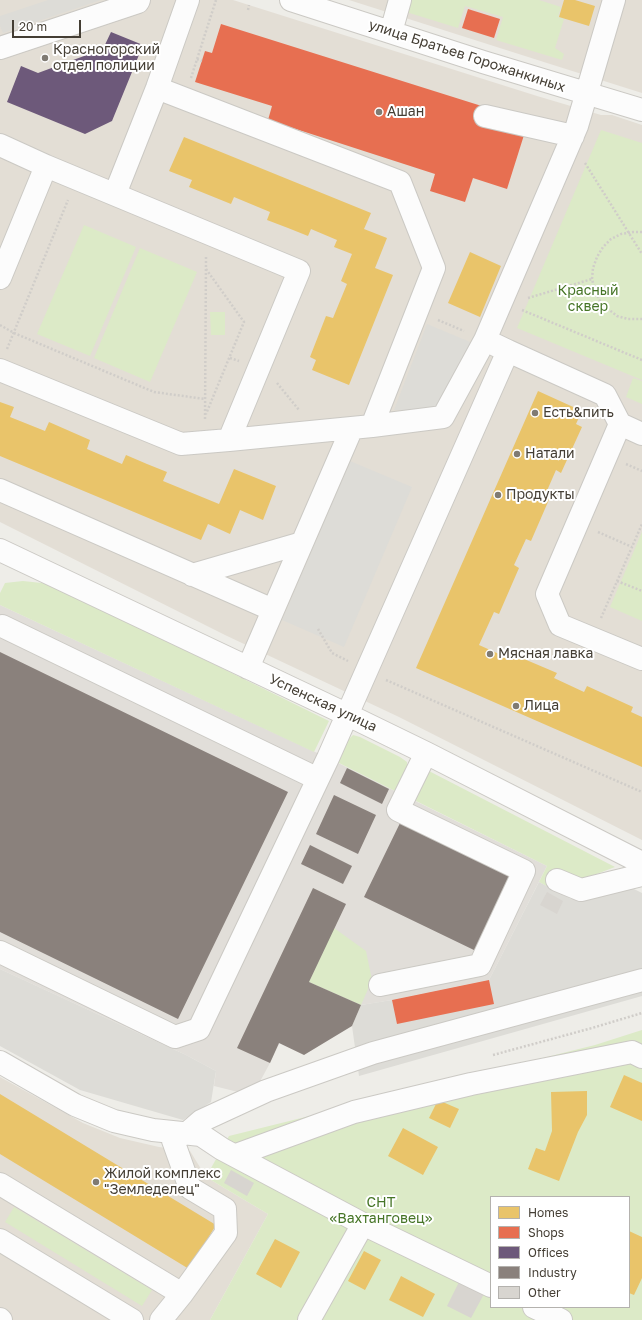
<!DOCTYPE html>
<html>
<head>
<meta charset="utf-8">
<style>
	body { margin:0 }
	#map { position:relative; width:642px; height:1320px; overflow:hidden; background:#eeede8; font-family:"Golos Text",sans-serif }
	canvas { display:block }
	.legend { position:absolute; left:490px; top:1196px; width:140px; height:112px; box-sizing:border-box; background:#fff; border:1px solid #b4b2ae; margin:0; padding:5px 7px; list-style:none; font-size:12px; color:#443e34 }
	.legend li { display:flex; align-items:center; gap:8px; height:20px }
	.legend b { width:20px; border:1px solid #b4b2ae }
	.scale { position:absolute; left:12px; top:20px; width:69px; height:18px; box-sizing:border-box; border:2px solid #443e34; border-top:0; padding-left:5px; font-size:12px; line-height:14px; white-space:nowrap; color:#443e34; -webkit-text-stroke:3px #fff; paint-order:stroke }
</style>
</head>
<body>
<div id="map">
<canvas width="642" height="1320"></canvas>
<ul class="legend">
<li><b style="height:11px;background:#e9c46a"></b>Homes</li>
<li><b style="height:11px;background:#e76f51"></b>Shops</li>
<li><b style="height:11px;background:#6d597a"></b>Offices</li>
<li><b style="height:11px;background:#8a817c"></b>Industry</li>
<li><b style="height:11px;background:#d8d5d0"></b>Other</li>
</ul>
<div class="scale">20 m</div>
</div>
<script>
const g = document.querySelector('canvas').getContext('2d');
g.lineJoin = 'round';
function fill(path, color) { g.fillStyle = color; g.fill(path, 'evenodd'); }
const shape = rows => new Path2D(rows.map(r => 'M' + r).join(''));
function stroke(path, color, width, dash) { g.strokeStyle = color; g.lineWidth = width; g.lineCap = dash ? 'butt' : 'round'; g.setLineDash(dash || []); g.stroke(path); }
function write(font, color, halo, rows, align = 'center') {
  g.font = font + ' "Golos Text",sans-serif'; g.lineWidth = 4; g.setLineDash([]); g.textBaseline = 'middle'; g.strokeStyle = halo; g.fillStyle = color; for (const [text, x, y, turn = 0] of rows) {
    g.save(); g.translate(x, y); g.rotate((+turn || 0) * Math.PI / 180); g.textAlign = isNaN(turn) ? turn : align; if (halo) g.strokeText(text, 0, 0); g.fillText(text, 0, 0); g.restore();
  }
}
fill(shape([
	[0,0,233,0,537,96,601,115,612,115,642,125,642,840,399,717,225,635,0,522],
	[349,0,642,0,642,93,547,63],
	[0,1077,83,1123,120,1138,159,1147,190,1151,206,1177,268,1214,210,1320,0,1320]
]), '#e3ded5');
fill(shape([
	[0,605,328,758,547,866,489,980,392,1000,361,1005,309,982,270,1063,257,1087,242,1093,214,1086,216,1071,186,1055,0,969]
]), '#e1ded9');
fill(shape([
	[407,0,539,0,561,7,558,17,564,19,555,48,564,54,562,60,496,40,503,17,465,6,458,28,403,11],
	[601,130,642,143,642,380,517,328],
	[84,225,136,247,90,356,37,334],
	[140,248,197,272,150,382,94,358],
	[210,312,225,312,225,335,211,335],
	[633,378,642,381,642,404,626,397],
	[642,532,642,621,610,607],
	[23,581,51,584,329,721,314,752,0,605,0,593,5,583],
	[353,735,360,737,400,757,407,762,407,770,395,791,337,762,347,741],
	[427,770,615,867,581,880,557,870,548,887,539,882,547,866,412,799],
	[334,928,366,951,372,980,361,1005,309,982],
	[642,1030,642,1320,210,1320,268,1214,206,1177,229,1136,595,1045],
	[491,1197,629,1197,629,1307,491,1307],
	[14,1207,152,1290,142,1306,5,1222]
]), '#dceac7');
fill(shape([
	[48,0,101,0,3,33,0,26,0,16],
	[427,324,475,344,439,410,394,410],
	[350,461,412,487,344,647,282,620],
	[539,882,571,899,632,888,642,893,642,996,359,1076,352,1026,361,1005,392,1000,489,980],
	[0,969,186,1055,216,1071,211,1102,183,1120,80,1090,0,1046]
]), '#dddcd7');
fill(shape([
	[564,0,575,0,595,6,589,26,559,17],
	[184,137,371,213,364,229,387,238,375,268,393,275,349,385,312,370,316,360,310,357,326,316,333,318,347,284,341,281,352,254,334,247,337,240,311,229,308,236,288,228,267,220,270,212,234,197,231,204,189,187,192,180,169,171],
	[470,252,501,266,480,317,448,303],
	[538,391,582,411,576,424,582,427,561,473,556,470,546,493,551,495,531,541,526,539,514,565,519,568,499,614,494,612,479,645,508,658,510,653,557,673,554,678,584,692,587,686,633,707,631,712,642,717,642,767,416,668],
	[0,402,14,407,10,417,45,431,49,422,90,440,87,449,122,464,126,455,147,464,167,472,163,481,219,504,234,469,276,486,263,520,240,510,230,534,208,524,201,540,0,456],
	[624,1075,642,1083,642,1121,610,1107],
	[587,1091,587,1115,578,1132,559,1181,528,1169,536,1148,545,1151,552,1131,551,1092],
	[0,1094,216,1225,189,1269,0,1154],
	[438,1100,459,1109,450,1128,429,1118],
	[403,1128,438,1147,423,1175,388,1156],
	[629,1231,642,1237,642,1278,634,1295,629,1293],
	[275,1239,300,1252,281,1288,256,1274],
	[364,1251,381,1260,365,1290,348,1281],
	[401,1276,435,1294,423,1317,389,1300]
]), '#e9c46a');
fill(shape([
	[468,9,500,19,494,38,462,28],
	[221,24,488,108,524,135,507,189,473,178,465,202,430,191,435,174,268,120,272,106,195,82,205,51,212,53],
	[489,980,494,1004,397,1024,392,1000]
]), '#e76f51');
fill(shape([
	[111,32,143,45,112,121,85,134,7,102,21,66,38,73,103,49]
]), '#6d597a');
fill(shape([
	[0,652,288,792,178,1019,0,932],
	[347,768,389,789,382,804,340,783],
	[334,795,376,815,358,854,316,834],
	[401,821,512,875,476,951,364,897],
	[310,845,352,866,343,884,301,864],
	[313,888,346,904,309,982,361,1005,352,1026,304,1055,279,1043,270,1063,237,1048]
]), '#8a817c');
fill(shape([
	[547,892,563,901,557,914,540,905],
	[231,1170,254,1183,247,1196,224,1183],
	[459,1282,484,1294,471,1318,447,1306]
]), '#d8d5d0');
const minor = shape([
	[291,0,483,62,642,110],
	[391,32,400,0],
	[0,48,138,2,139,0],
	[157,88,400,182,434,268,372,426],
	[485,116,573,136],
	[0,145,46,166,299,271,229,440,181,444,0,370],
	[115,194,157,88,188,0],
	[0,278,46,166],
	[508,351,605,395,620,424,642,434],
	[620,424,547,594,560,625,642,659],
	[229,440,372,426,443,417,485,340,577,126,614,0],
	[0,490,273,610],
	[0,550,348,715,426,753,642,863],
	[192,575,302,543],
	[2,626,318,779],
	[248,668,352,428],
	[557,880,581,890,642,875],
	[0,952,175,1037,199,1029,328,758,508,351,485,340],
	[380,985,480,965,524,871,398,810,426,753],
	[0,1062,75,1105,114,1121,153,1130,201,1135,222,1149,363,1224,491,1286],
	[186,1134,201,1121,266,1091,373,1053,642,980],
	[236,1155,354,1112,471,1084,632,1052,642,1057],
	[0,1184,182,1294],
	[0,1240,132,1320],
	[534,1307,561,1320],
	[0,1319,1,1320],
	[161,1320,182,1294,226,1233,225,1209,190,1188,170,1132],
	[309,1320,363,1224]
]);
stroke(minor, '#cbc9c4', 24);
stroke(shape([
	[248,10,249,5],
	[197,59,202,61],
	[191,78,216,0],
	[585,163,642,254],
	[642,232,633,232,621,234,611,239,603,247,597,257,593,268,592,279,595,291,600,301,608,309,617,316,628,319,642,319],
	[206,269,244,322,206,414],
	[528,298,592,279],
	[522,310,642,360],
	[438,320,464,331],
	[0,325,14,333,154,392,205,399],
	[7,349,68,200],
	[230,358,239,361],
	[277,383,299,410],
	[205,419,206,256],
	[626,464,642,471],
	[598,532,632,547],
	[617,581,642,591],
	[601,618,642,524],
	[318,629,332,653,348,661],
	[386,680,642,792],
	[493,1055,592,1028,642,1013]
]), '#d0cdc9', 2.5, [2, 2]);
stroke(minor, '#fcfcfc', 22);
for (const [x, y, r, color] of [
	[45,58,4,"#807b73"],
	[379,112,4,"#807b73"],
	[535,413,4,"#807b73"],
	[517,454,4,"#807b73"],
	[498,495,4,"#807b73"],
	[490,654,4,"#807b73"],
	[516,706,4,"#807b73"],
	[96,1182,4,"#807b73"]
]) { const dot = new Path2D(); dot.arc(x, y, r, 0, 2 * Math.PI); g.fillStyle = color; g.fill(dot); stroke(dot, '#fff', 1.5); }
write('14px', '#443e34', '#fff', [
	["Красногорский",53,50],
	["отдел полиции",53,66],
	["Ашан",387,112],
	["Есть&пить",543,413],
	["Натали",525,454],
	["Продукты",506,495],
	["Мясная лавка",498,654],
	["Лица",524,706],
	["Жилой комплекс",104,1174],
	["\"Земледелец\"",104,1190]
], 'left');
write('14px', '#443e34', '#fff', [
	["улица Братьев Горожанкиных",467,56,18],
	["Успенская улица",323,703,25]
]);
write('14px', '#467527', '#fff', [
	["Красный",588,291],
	["сквер",588,307],
	["СНТ",381,1203],
	["«Вахтанговец»",381,1219]
]);
</script>
</body>
</html>
